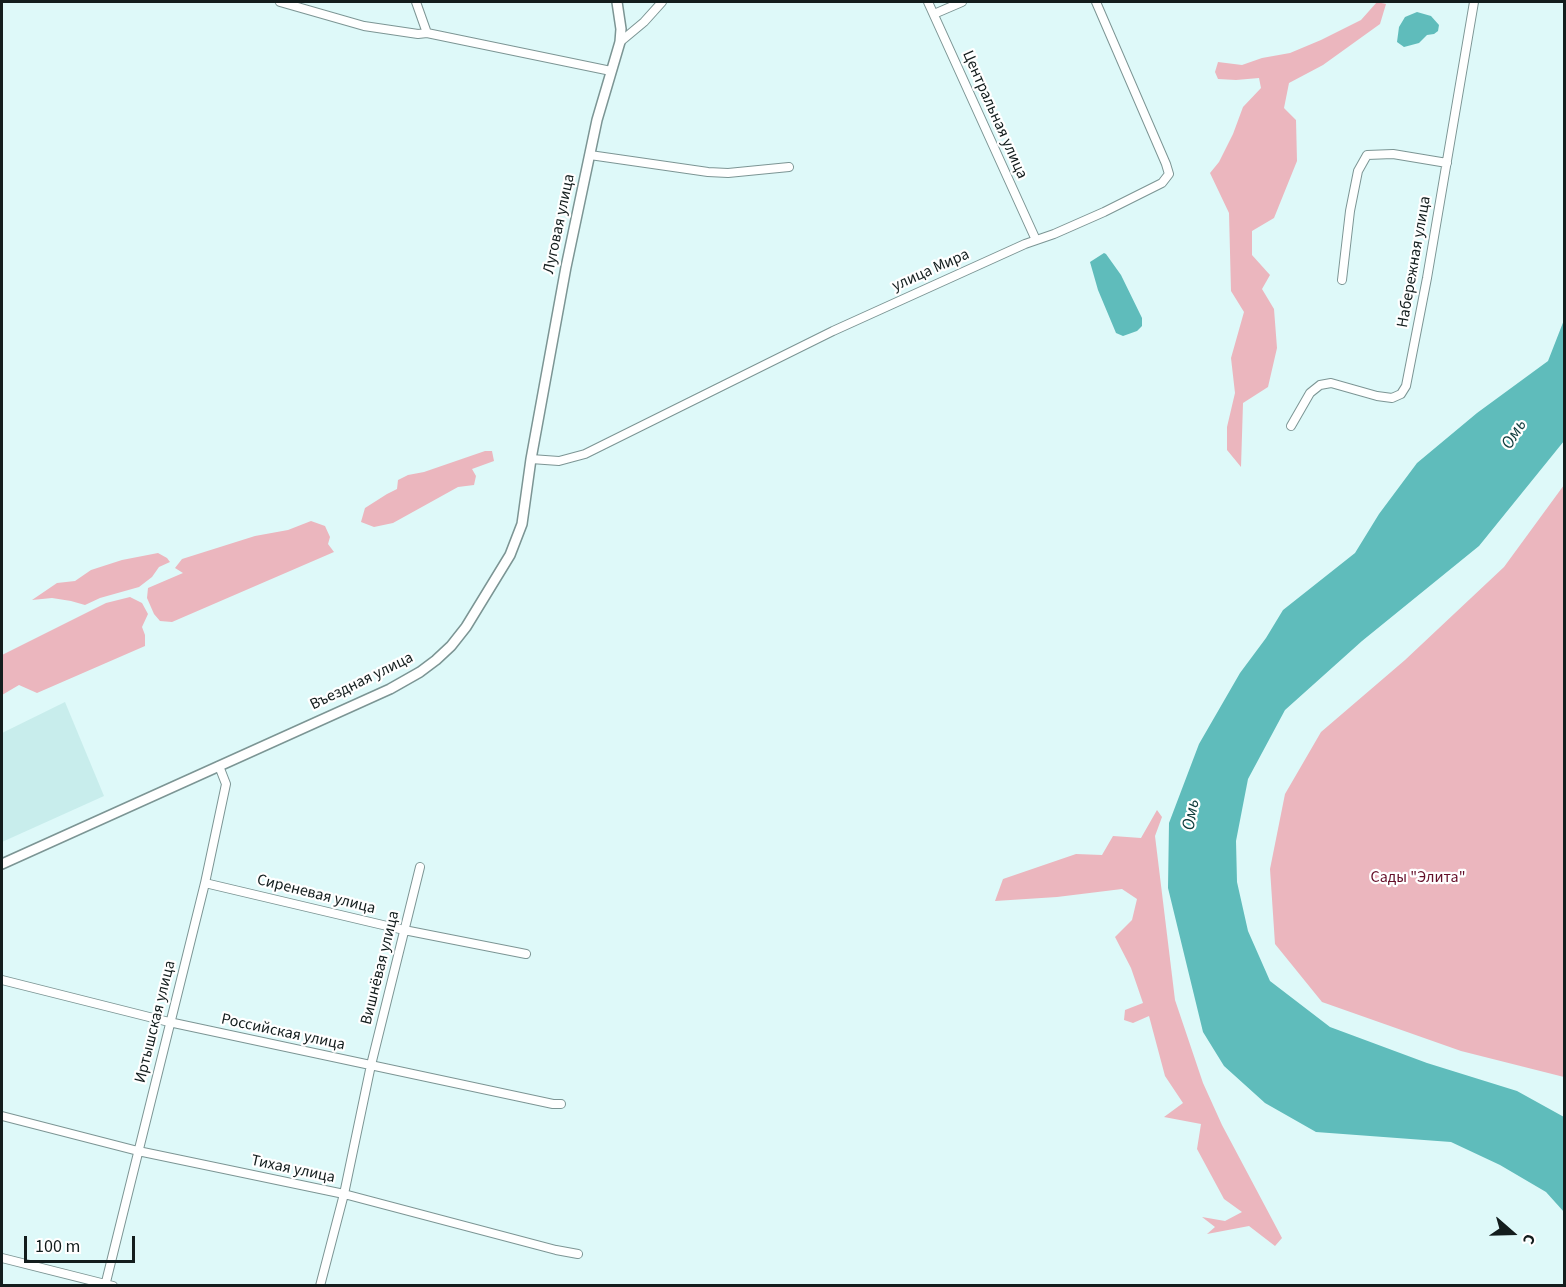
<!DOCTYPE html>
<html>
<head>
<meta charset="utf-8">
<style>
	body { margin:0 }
	#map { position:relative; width:1566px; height:1287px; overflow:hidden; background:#def9f9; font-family:"Source Sans 3",sans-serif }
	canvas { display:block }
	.frame { position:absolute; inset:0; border:3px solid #131d1d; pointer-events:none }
	.north { position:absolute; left:1482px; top:1203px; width:60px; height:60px; -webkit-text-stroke:4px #fff; paint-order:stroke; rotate:110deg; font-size:16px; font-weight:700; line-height:24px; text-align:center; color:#131d1d }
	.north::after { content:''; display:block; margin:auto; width:21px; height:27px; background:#131d1d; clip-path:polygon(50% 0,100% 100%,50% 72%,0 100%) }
	.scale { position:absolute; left:24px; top:1236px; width:111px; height:27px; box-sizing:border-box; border:3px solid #131d1d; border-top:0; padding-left:8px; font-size:18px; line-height:21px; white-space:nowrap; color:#131d1d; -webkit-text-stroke:4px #fff; paint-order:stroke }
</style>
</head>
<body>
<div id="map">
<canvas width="1566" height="1287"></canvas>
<div class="frame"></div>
<div class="north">С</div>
<div class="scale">100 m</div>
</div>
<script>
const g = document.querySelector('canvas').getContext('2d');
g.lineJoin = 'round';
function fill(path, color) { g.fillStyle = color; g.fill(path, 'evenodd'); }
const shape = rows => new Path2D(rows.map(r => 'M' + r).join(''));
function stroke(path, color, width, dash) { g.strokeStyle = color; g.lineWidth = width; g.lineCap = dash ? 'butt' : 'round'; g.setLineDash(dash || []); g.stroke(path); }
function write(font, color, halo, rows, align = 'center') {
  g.font = font + ' "Source Sans 3",sans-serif'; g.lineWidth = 4.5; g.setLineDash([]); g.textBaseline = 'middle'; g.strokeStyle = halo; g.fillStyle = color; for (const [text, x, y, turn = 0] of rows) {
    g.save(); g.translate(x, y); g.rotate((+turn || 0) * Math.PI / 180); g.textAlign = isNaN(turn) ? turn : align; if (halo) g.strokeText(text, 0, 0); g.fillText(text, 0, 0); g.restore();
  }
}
fill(shape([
	[65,702,104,796,2,842,2,733]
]), '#c8edec');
fill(shape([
	[1377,2,1386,4,1380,24,1323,65,1289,83,1284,108,1296,120,1297,161,1274,218,1252,231,1252,255,1270,275,1262,289,1274,309,1277,348,1268,387,1243,403,1241,467,1227,450,1227,427,1235,393,1231,358,1244,312,1231,291,1229,213,1210,173,1219,162,1233,134,1243,107,1261,88,1259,78,1236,80,1218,79,1215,72,1218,62,1242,65,1262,58,1290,53,1321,40,1361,20],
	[485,451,492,451,494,461,472,469,476,476,474,485,458,487,393,523,374,527,361,522,365,508,387,494,397,489,398,480,408,475,424,472],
	[1564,485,1564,1077,1461,1051,1322,1002,1275,944,1270,869,1285,794,1321,732,1405,660,1504,567],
	[311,521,325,526,330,537,328,544,334,552,172,622,160,621,154,614,147,598,148,588,183,573,175,568,182,559,255,536,288,530],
	[158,553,167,558,170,562,159,567,152,577,139,587,100,598,85,605,71,601,52,598,32,600,57,583,75,581,91,570,122,560],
	[130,597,142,603,148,614,142,627,145,635,145,646,37,693,19,685,2,695,2,655,106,603],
	[1157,810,1162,817,1155,836,1175,1000,1203,1083,1222,1125,1282,1238,1275,1246,1249,1226,1207,1234,1215,1227,1202,1217,1225,1221,1242,1212,1224,1199,1197,1149,1201,1124,1164,1117,1183,1103,1165,1076,1149,1016,1133,1023,1124,1020,1125,1010,1143,1003,1131,968,1115,937,1132,920,1137,899,1122,889,1057,897,995,901,1003,879,1076,854,1102,855,1113,836,1141,838]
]), '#ebb6be');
fill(shape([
	[1417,12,1431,16,1439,25,1438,31,1434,34,1427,35,1419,43,1404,47,1397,42,1399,27,1405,17],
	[1104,253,1106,254,1121,275,1142,318,1142,326,1137,331,1123,336,1116,333,1098,290,1090,262],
	[1564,320,1564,441,1479,546,1362,641,1285,710,1248,779,1236,841,1237,882,1248,931,1270,981,1330,1027,1427,1063,1517,1091,1564,1117,1564,1212,1546,1192,1500,1165,1451,1142,1316,1132,1265,1103,1224,1066,1203,1032,1168,888,1169,823,1199,744,1240,673,1266,638,1283,610,1355,553,1379,514,1417,463,1477,413,1548,361]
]), '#5fbcbb');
const minor = shape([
	[280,2,364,26,418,34,427,33,611,71],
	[416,2,427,33],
	[928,2,1036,240],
	[934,14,962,2],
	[620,42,644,22,662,2],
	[590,155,708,172,728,173,789,167],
	[1342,280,1350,211,1358,171,1367,155,1393,154,1447,163],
	[1291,426,1310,393,1320,385,1331,383,1377,396,1392,398,1401,394,1406,386,1427,278,1474,2],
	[531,459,559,461,585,454,833,331,1025,244,1054,234,1104,212,1162,183,1169,174,1166,164,1096,2],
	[205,883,404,930,526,954],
	[2,980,169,1022,553,1104,561,1104],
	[2,1116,138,1151,344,1194,556,1250,578,1254],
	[2,1258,113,1286],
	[105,1286,205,883,226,784,219,766],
	[320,1286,344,1194,371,1065,420,867]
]);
const tertiary = shape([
	[2,864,390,689,420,672,436,660,451,646,466,627,510,555,522,524,531,459,566,267,597,120,620,42,621,29,617,2]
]);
stroke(minor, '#7c9594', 10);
stroke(tertiary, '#7c9594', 12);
stroke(minor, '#fff', 8);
stroke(tertiary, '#fff', 9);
write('16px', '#131d1d', '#fff', [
	["Центральная улица",994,115,66],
	["Луговая улица",560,224,-78],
	["Набережная улица",1415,262,-80],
	["улица Мира",931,271,-24],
	["Въездная улица",362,682,-26],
	["Сиреневая улица",316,895,14],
	["Вишнёвая улица",381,968,-76],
	["Иртышская улица",156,1022,-76],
	["Российская улица",283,1033,12],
	["Тихая улица",293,1170,12]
]);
write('16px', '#65102a', '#fff', [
	["Сады \"Элита\"",1418,878]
]);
write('italic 18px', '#0f3c3c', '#fff', [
	["Омь",1515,435,-58],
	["Омь",1192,815,-80]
]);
</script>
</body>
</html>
